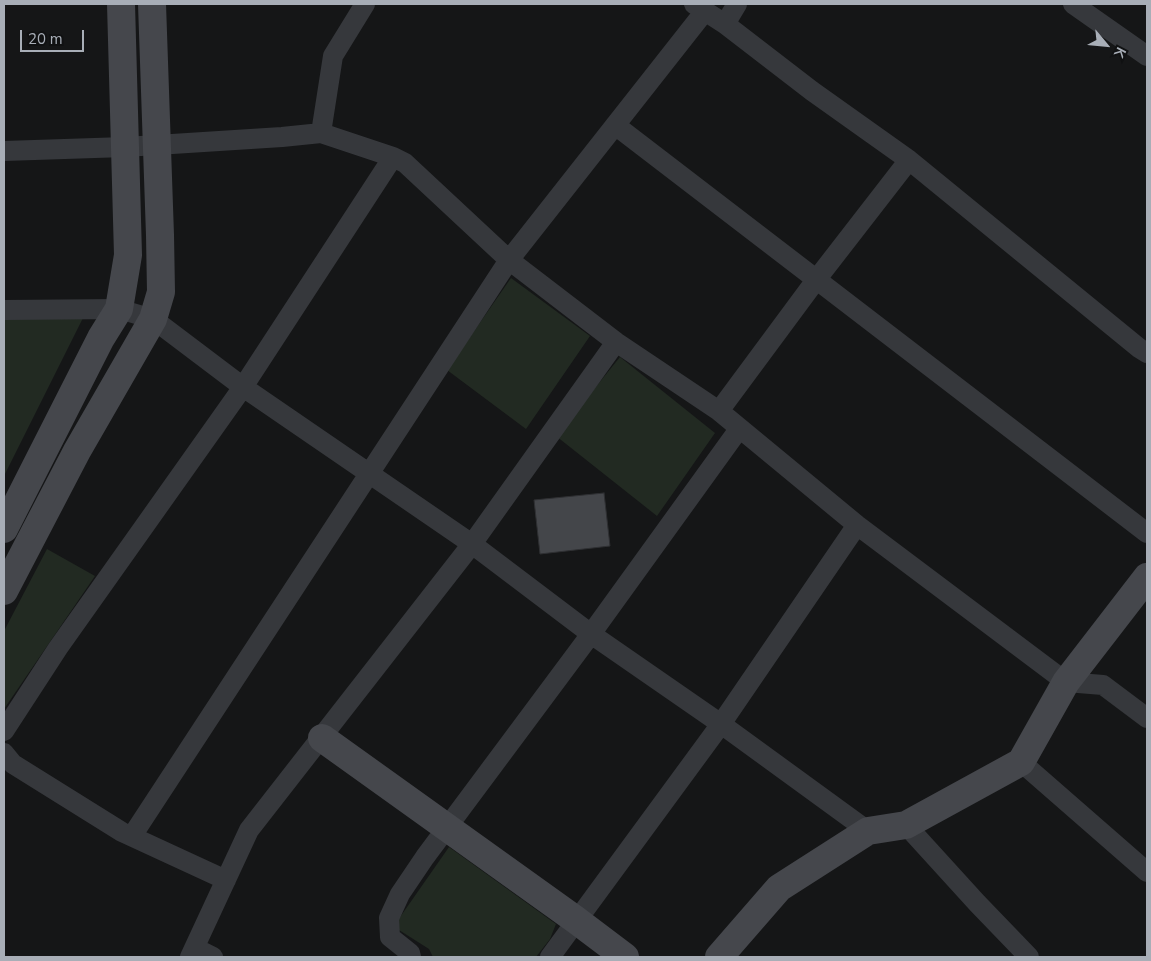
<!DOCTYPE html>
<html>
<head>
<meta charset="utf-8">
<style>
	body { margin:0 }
	#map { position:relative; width:1151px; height:961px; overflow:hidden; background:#151617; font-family:"Nunito Sans",sans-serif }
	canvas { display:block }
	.frame { position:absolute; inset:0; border:5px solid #a8aeb7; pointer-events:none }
	.north { position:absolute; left:1081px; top:20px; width:50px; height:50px; -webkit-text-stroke:4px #101112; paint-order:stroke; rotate:118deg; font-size:14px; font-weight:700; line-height:20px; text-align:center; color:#a8aeb7 }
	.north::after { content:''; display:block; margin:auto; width:18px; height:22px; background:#a8aeb7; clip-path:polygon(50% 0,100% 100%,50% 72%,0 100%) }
	.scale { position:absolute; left:20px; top:30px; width:64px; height:22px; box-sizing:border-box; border:2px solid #a8aeb7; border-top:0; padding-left:6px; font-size:15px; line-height:18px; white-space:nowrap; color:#a8aeb7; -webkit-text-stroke:4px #101112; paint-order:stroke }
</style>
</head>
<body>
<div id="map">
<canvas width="1151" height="961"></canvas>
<div class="frame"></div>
<div class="north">K</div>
<div class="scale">20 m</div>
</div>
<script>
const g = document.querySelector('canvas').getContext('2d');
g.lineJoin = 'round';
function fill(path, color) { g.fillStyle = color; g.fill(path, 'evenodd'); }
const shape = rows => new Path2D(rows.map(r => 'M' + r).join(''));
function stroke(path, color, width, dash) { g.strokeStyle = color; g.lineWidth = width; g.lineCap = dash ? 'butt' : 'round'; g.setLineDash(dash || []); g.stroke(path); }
fill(shape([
	[511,278,590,336,526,429,447,370],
	[84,316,4,476,4,319],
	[620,357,715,433,657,516,556,436],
	[47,549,95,576,4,709,4,631],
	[449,847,556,924,550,939,536,957,433,957,429,949,399,930,398,920]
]), '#222a22');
const building = shape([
	[604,493,610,546,540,554,534,500,604,493]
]);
fill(building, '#44464a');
stroke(building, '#2f3033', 1);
stroke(shape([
	[694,4,725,24,812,91,909,160,1139,348,1147,353],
	[1073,4,1147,56],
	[725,24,737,4],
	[615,125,1147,533],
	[321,133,333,56,365,4],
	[4,151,125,147,282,137,321,133,393,157,405,163,509,260,616,342,719,411,857,525,1066,682,1103,685,1147,718],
	[4,310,119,309,153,319,243,387,472,544,591,634,721,724,868,831],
	[719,411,816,280,909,160],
	[4,731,58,648,243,387,393,157],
	[4,753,13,764,122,832,226,880],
	[1021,762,1147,872],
	[906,825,977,903,1029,957],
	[132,836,509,260,705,11],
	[195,948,213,957],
	[190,957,249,830,472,544,616,342],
	[411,957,410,953,390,937,389,918,400,894,425,857,591,634,739,429],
	[550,957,721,724,857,525]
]), '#36383c', 20);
stroke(shape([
	[4,529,101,338,119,309,128,255,121,4],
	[4,591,77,451,153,319,161,292,160,235,152,4],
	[322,738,576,920,625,957],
	[719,957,779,888,868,831,906,825,1021,762,1066,682,1147,577]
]), '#45474c', 28);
</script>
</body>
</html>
